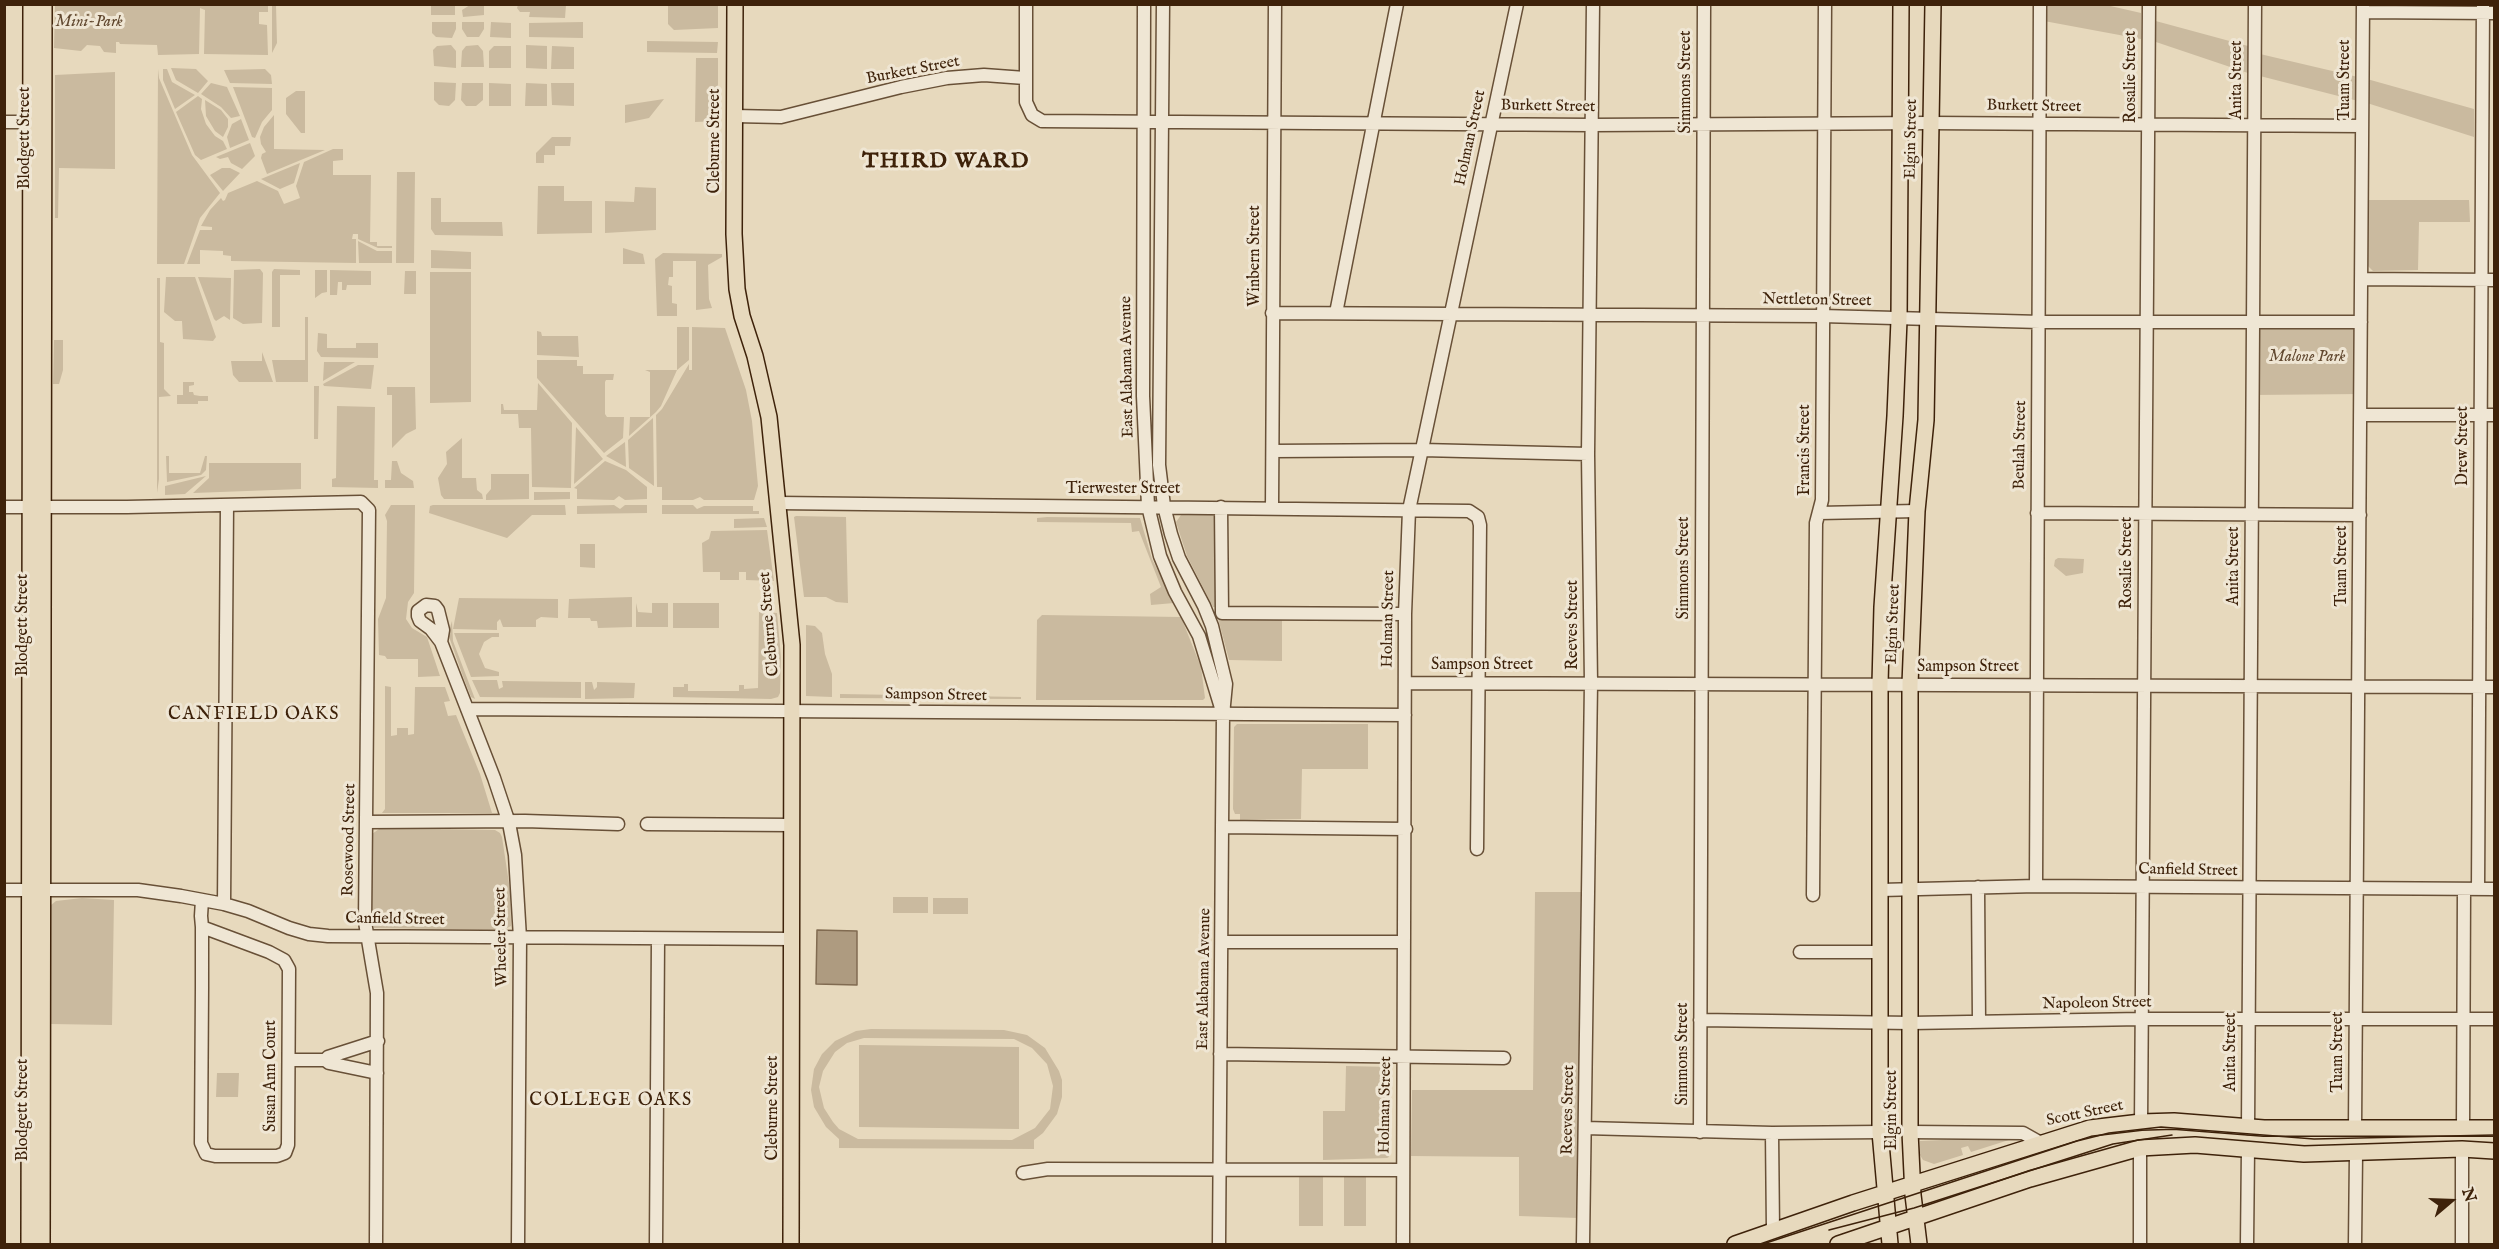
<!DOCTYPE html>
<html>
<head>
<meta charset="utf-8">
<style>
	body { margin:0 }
	#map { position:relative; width:2499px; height:1249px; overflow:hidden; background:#e7d9bd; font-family:"IM FELL English",serif }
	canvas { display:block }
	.frame { position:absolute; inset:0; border:6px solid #3e220a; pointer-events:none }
	.north { position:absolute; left:2421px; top:1171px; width:60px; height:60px; -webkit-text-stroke:4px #efe6d4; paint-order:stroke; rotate:71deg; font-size:16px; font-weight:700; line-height:24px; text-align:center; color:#3e220a }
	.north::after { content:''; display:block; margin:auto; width:21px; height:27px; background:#3e220a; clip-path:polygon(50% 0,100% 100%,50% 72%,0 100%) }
</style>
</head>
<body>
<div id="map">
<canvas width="2499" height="1249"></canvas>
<div class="frame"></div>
<div class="north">N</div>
</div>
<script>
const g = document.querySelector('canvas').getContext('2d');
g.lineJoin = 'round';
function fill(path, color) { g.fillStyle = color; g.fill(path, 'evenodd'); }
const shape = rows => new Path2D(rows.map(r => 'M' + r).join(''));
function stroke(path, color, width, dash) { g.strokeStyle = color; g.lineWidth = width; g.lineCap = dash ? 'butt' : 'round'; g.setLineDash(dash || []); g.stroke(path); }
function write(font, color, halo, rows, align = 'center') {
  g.font = font + ' "IM FELL English",serif'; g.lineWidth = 6; g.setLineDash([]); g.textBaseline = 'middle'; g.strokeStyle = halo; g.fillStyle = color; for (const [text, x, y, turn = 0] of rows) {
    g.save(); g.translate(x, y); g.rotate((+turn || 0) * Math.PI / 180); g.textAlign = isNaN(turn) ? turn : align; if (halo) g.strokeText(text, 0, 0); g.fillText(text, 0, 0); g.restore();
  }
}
fill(shape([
	[55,5,268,5,268,12,259,12,259,24,267,25,268,55,204,54,205,10,200,8,199,54,158,55,157,45,120,44,119,42,116,42,116,53,104,52,100,46,87,45,81,51,54,48],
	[272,5,276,5,277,43,272,53],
	[431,5,455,5,455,15,431,15],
	[470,5,484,5,484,15,463,17,462,10],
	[518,5,566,5,565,18,529,17,530,12,520,12,517,8],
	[668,5,718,5,718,28,674,30,668,24],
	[2044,5,2106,5,2141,13,2141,39,2044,21],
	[2152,20,2248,46,2248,73,2153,41],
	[432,22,456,22,456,29,452,38,436,37,432,33],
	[462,22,484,22,484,29,479,37,467,37,462,29],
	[491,22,511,23,511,38,490,37],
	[583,22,583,38,529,37,529,23],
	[647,41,718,42,717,53,647,52],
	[451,45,456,51,456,68,434,66,433,50,437,46],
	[478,45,483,51,484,67,461,67,462,51,466,46],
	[526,45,547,46,547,69,526,68],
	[494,46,511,46,511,68,489,68,489,51],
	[552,46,574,47,574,69,551,69],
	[2260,54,2358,77,2358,101,2260,76],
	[696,58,718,58,718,121,695,122],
	[171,68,196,69,208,81,198,93,176,80],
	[158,69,159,78,192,155,220,193,200,218,184,264,157,264],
	[163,69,167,69,172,82,195,95,175,109,163,80],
	[265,69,271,75,272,84,230,83,224,70],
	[115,72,115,169,59,168,58,218,55,218,55,75],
	[2367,79,2474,109,2474,137,2367,103],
	[434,82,456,83,455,100,449,106,439,105,434,100],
	[211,83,227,87,240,116,231,118,221,107,201,94],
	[462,83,483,83,483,100,476,106,466,106,461,100],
	[489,83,511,84,511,106,489,106],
	[526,83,547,84,547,106,525,106],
	[551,83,574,83,574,106,552,105],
	[233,87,272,88,272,110,262,122,255,138,252,137],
	[296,91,305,91,305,133,301,133,286,114,286,98],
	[198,96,202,99,201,109,206,124,215,136,223,141,227,149,201,160,195,155,176,112],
	[664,99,649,118,625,123,625,105],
	[205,100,221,110,228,119,228,127,223,137,215,131,206,116],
	[274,115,274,149,325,150,267,174,261,158,262,154,266,152,261,144,260,137,264,127],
	[241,119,249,140,230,148,227,137,232,124],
	[552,137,571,137,570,146,555,146,555,155,544,155,544,163,536,163,536,153],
	[250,143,255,156,242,169,231,163,228,157,220,159,216,157],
	[333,149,343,149,343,160,333,161,333,175,371,175,370,242,377,242,377,246,392,246,392,248,378,248,358,239,358,234,353,234,352,239,356,239,356,263,231,261,231,256,223,255,223,251,200,250,200,264,187,264,200,230,212,230,212,227,201,226,210,210,221,198,223,201,225,200,228,193,257,181,278,191,284,204,300,198,296,186,304,162],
	[300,163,294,183,280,189,261,179],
	[222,168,230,168,240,173,223,191,210,175],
	[397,172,415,172,414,263,396,263],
	[538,186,564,186,564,201,592,201,592,233,537,234],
	[635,187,656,188,656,230,605,233,605,201,634,202],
	[431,198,441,198,441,222,502,222,503,236,435,235,431,229],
	[2366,200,2469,200,2470,222,2419,222,2418,270,2373,271,2367,265],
	[358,241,377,251,392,251,392,263,359,263],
	[623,248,643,254,645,264,623,264],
	[431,250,471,252,471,269,431,268],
	[663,253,722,254,722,257,708,265,709,299,712,308,696,310,696,261,673,261,673,277,669,277,668,285,672,286,672,303,677,304,677,316,657,316,655,259],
	[260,269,263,273,262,323,243,324,233,318,234,270],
	[274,269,300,270,300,275,280,275,280,327,272,327,272,272],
	[315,270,327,270,327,292,322,293,315,298],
	[330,270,371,271,371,285,347,285,346,290,342,290,342,282,338,282,337,295,330,295],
	[405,271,416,271,416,294,404,294],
	[430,272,471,272,471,402,430,403],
	[166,277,195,277,216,337,213,341,183,339,182,321,175,321,164,312],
	[198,277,231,278,230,320,224,316,216,321,214,319],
	[157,278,160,278,160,342,164,343,164,389,171,396,159,397,159,479,157,493],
	[305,317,308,317,308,382,276,382,272,360,305,360],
	[2253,322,2361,322,2361,394,2252,395],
	[677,327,689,327,689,360,677,370,661,406,656,412,629,436,630,417,650,417,650,372,645,370,677,370],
	[692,327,725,328,746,390,752,421,758,486,754,500,704,500,700,497,693,500,662,500,662,487,657,487,656,415,662,409,689,364,689,370,692,370],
	[537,331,541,332,542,336,578,336,579,357,537,355],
	[318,333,327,334,327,348,356,348,356,343,378,343,378,358,321,357,317,351],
	[54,340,63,340,63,370,59,384,53,384],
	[262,352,273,382,239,382,233,375,231,361,262,361],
	[537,360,577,360,577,366,583,366,583,374,614,374,613,380,606,380,605,382,605,414,607,417,624,417,623,438,604,453,537,378],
	[324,362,355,362,323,381],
	[358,365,374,365,371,389,324,386,323,384],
	[183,382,194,382,194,385,189,386,189,392,193,392,194,395,200,396,208,396,208,401,198,401,198,404,177,404,177,395,183,395],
	[538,383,572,423,571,488,532,487,531,428,519,428,518,414,501,414,501,404,503,404,504,410,537,410],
	[314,386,319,386,318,439,314,439],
	[387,387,415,387,416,429,406,434,392,448,392,395,387,395],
	[337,406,375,407,374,480,378,480,378,488,332,487,332,479,336,478],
	[653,418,654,486,629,468,628,440],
	[576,427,603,459,574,484],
	[462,438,462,478,476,478,477,490,482,494,483,499,444,499,441,495,438,478,447,464,446,452],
	[625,442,626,467,606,456],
	[166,456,169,456,169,473,200,473,205,456,207,456,206,470,201,475,167,482],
	[392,461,397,461,401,473,413,481,414,488,385,488,385,480,391,480],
	[605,461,626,470,647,487,647,499,625,500,619,496,614,500,577,499,577,489,574,488],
	[209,463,301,463,301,489,193,493,209,478],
	[491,474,529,474,529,499,486,500,486,495,491,489],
	[206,476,185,494,165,495,165,486],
	[534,492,570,492,570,499,534,500],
	[391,505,415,505,414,593,408,602,406,619,412,628,427,637,440,676,418,677,418,659,387,659,385,656,379,655,378,619,386,598,387,521,385,515],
	[433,505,565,505,566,515,532,515,507,538,429,513,430,506],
	[614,505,620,509,625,505,647,505,647,513,577,514,577,506],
	[662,505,693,505,697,509,704,506,753,506,753,511,759,511,759,514,662,514],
	[1211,513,1215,515,1217,607,1213,607,1187,556,1176,522,1181,515],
	[796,516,846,517,848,603,836,602,826,597,804,597,794,517],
	[1047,517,1140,518,1152,559,1174,603,1151,605,1150,594,1161,587,1139,531,1132,532,1131,523,1037,522,1037,518],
	[764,518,767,527,734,528,734,519],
	[767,530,774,581,746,580,746,572,739,572,739,580,720,580,720,572,703,572,702,543,709,539,711,531],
	[580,544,595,544,595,568,580,567],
	[2058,558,2084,559,2083,573,2066,576,2054,566,2055,560],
	[632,597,632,627,598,628,597,621,591,621,590,618,568,618,569,599],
	[459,598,558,599,558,618,541,617,536,620,536,627,503,627,500,619,497,622,497,630,453,629],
	[636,603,638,612,652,613,652,603,668,603,668,627,636,627],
	[673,603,719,603,719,628,673,628],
	[759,612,777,613,781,657,780,693,778,697,771,699,673,697,673,687,684,687,684,684,688,684,688,691,739,691,739,685,744,685,744,689,758,688],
	[1042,615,1181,617,1201,667,1205,698,1203,700,1036,700,1037,620],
	[1218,618,1282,619,1282,661,1229,660],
	[452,621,453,641,475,699,471,697,464,679,448,634],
	[806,625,815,626,822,633,825,654,832,674,832,697,806,696],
	[454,633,499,633,499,637,492,637,484,642,479,654,485,668,499,672,499,676,471,677],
	[472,680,497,680,499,689,503,687,502,681,581,682,581,698,480,697],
	[585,682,592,682,594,690,597,687,597,682,635,683,634,698,585,699],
	[385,686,391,687,391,736,397,735,397,728,408,728,408,735,414,734,415,687,445,687,450,701,444,702,448,716,456,715,480,774,492,813,382,813,385,809],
	[840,694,1021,697,1021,699,840,698],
	[1237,724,1368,724,1368,769,1302,769,1301,819,1240,820,1240,814,1235,814,1233,809,1234,727],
	[387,828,495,830,500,833,502,837,510,890,511,926,503,930,374,928,371,913,372,834,379,829],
	[1535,892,1584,892,1578,1218,1519,1216,1519,1157,1411,1156,1412,1090,1533,1090],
	[893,897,928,897,928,913,893,913],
	[82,898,114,900,112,1025,51,1024,51,905,56,901],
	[933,898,968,898,968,914,933,914],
	[871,1029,1004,1030,1027,1035,1045,1048,1059,1071,1062,1080,1062,1097,1057,1114,1043,1133,1034,1140,1034,1149,839,1148,839,1139,826,1127,814,1107,811,1090,814,1069,822,1054,835,1041,856,1031],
	[864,1038,1014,1039,1032,1048,1047,1064,1053,1086,1050,1109,1035,1128,1012,1140,858,1139,839,1129,833,1122,824,1108,819,1087,823,1071,835,1052,847,1043],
	[859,1045,1019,1047,1019,1129,859,1127],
	[1346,1066,1390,1067,1389,1157,1387,1158,1323,1160,1323,1111,1345,1111],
	[217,1073,239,1073,238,1097,216,1097],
	[1988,1138,2012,1139,1971,1152,1968,1146,1961,1148,1963,1155,1934,1164,1923,1160,1920,1155,1920,1141],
	[1299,1177,1323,1177,1323,1226,1299,1226],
	[1344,1177,1366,1177,1366,1226,1344,1226]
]), '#caba9f');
const water = shape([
	[817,930,857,931,857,985,816,984,817,930]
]);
fill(water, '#ae9b80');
stroke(water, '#816b51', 1.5);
const minor = shape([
	[1026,4,1026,102,1032,115,1042,121,1592,125,1930,123,2362,126],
	[1144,4,1143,396,1148,506,1160,556,1175,592,1199,636,1222,711],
	[1163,4,1159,465,1164,506,1171,534,1179,558,1204,606,1212,626,1226,684,1223,715,1222,827,1219,1244],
	[2363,12,2494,13],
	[735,116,781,117,901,87,947,78,984,75,1025,78],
	[4,122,39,122],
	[2361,279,2494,280],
	[1272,313,1822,316,2040,322,2361,322],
	[1336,313,1397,4],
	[2360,415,2494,415],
	[1273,451,1422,450,1588,454],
	[778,503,1469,511,1478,517,1480,525,1477,849],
	[4,507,127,507,361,502,369,510,365,922,377,993,376,1244],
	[1221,507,1222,613,1405,614],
	[1272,507,1275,4],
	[1819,513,1917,511],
	[2037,513,2360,515],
	[441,642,443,630,438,610,435,606,426,605,418,611,418,616,420,621,431,629,441,642,494,778,509,823,515,855,520,938,518,1244],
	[1405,683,2494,687],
	[467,709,1405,715],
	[366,822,525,821,618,824],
	[647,824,792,825],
	[1222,827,1406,829],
	[2036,886,2040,4],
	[1978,887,1979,1022],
	[2478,889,2483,4],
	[4,890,138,890,181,896,224,904,248,911,289,928,309,934,328,936,792,939],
	[1881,890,2036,886,2494,889],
	[1813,895,1816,523,1822,500,1825,4],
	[224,904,227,505],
	[202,927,269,952,284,960,289,969,288,1145,285,1153,277,1156,215,1156,206,1154,201,1143,202,987,202,927,201,916,202,900],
	[1222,942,1404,942],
	[1800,952,1880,952],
	[1700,1020,1911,1023,2141,1019,2494,1019],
	[1220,1054,1504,1058],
	[289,1060,325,1060,328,1057,378,1041],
	[325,1060,329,1063,377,1073],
	[2141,1122,2149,4],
	[2463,1127,2464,889],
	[1585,1128,1772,1133,1880,1132],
	[2248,1128,2255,4],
	[2355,1128,2363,4],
	[1700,1132,1704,4],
	[1910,1132,2023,1133,2039,1142],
	[1772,1133,1773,1231],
	[1023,1173,1048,1169,1402,1170],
	[656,1244,658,939],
	[1403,1244,1405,614,1409,510,1517,4],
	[1583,1244,1591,683,1588,454,1593,4],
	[2140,1244,2140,1148],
	[2247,1244,2248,1149],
	[2355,1244,2356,1154],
	[2462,1244,2462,1149]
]);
const major = shape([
	[735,4,734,234,737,289,742,316,755,356,769,417,792,645,791,1244],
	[29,1244,31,4],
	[42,1244,44,4],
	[1735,1244,1853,1203,2090,1128,2141,1122,2174,1121,2264,1128,2494,1128],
	[1838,1244,2030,1179,2140,1148,2195,1145,2304,1154,2462,1149,2494,1151],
	[1890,1244,1880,1132,1880,684,1882,607,1895,416,1899,320,1901,4],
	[1919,1244,1913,1195,1910,1132,1910,684,1917,511,1926,420,1933,4]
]);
stroke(minor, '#685037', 15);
stroke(major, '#3e220a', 18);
stroke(minor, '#efe6d4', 12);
stroke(major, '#e7d9bd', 15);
stroke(shape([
	[1829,1230,1914,1208,2113,1144,2172,1135],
	[1763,1244,2077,1141,2109,1133,2161,1127,2314,1139,2494,1135]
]), '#3e220a', 1.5);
write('italic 16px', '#61482f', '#efe6d4', [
	["Mini-Park",89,23],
	["Malone Park",2307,358]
]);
write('16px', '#3e220a', '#efe6d4', [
	["Burkett Street",913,71,-11],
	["Rosalie Street",2132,77,-90],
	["Anita Street",2238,80,-90],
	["Tuam Street",2346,80,-90],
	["Simmons Street",1687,82,-90],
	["Burkett Street",1548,107,1],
	["Burkett Street",2034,107,1],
	["Blodgett Street",26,138,-90],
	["Holman Street",1471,138,-78],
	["Elgin Street",1912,139,-89],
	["Cleburne Street",716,141,-90],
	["Winbern Street",1256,256,-90],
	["Nettleton Street",1817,301,1],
	["East Alabama Avenue",1128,367,-91],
	["Beulah Street",2021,445,-89],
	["Drew Street",2464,446,-90],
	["Francis Street",1806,450,-90],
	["Tierwester Street",1123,490],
	["Rosalie Street",2128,563,-90],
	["Anita Street",2235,566,-90],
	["Tuam Street",2343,566,-90],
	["Simmons Street",1685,568,-90],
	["Holman Street",1389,619,-89],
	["Cleburne Street",770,624,-95],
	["Elgin Street",1894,624,-88],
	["Blodgett Street",24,625,-90],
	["Reeves Street",1574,625,-90],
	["Sampson Street",1482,666],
	["Sampson Street",1968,668],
	["Sampson Street",936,696,1],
	["Rosewood Street",350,840,-89],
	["Canfield Street",2188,871,1],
	["Canfield Street",395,920,1],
	["Wheeler Street",502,937,-91],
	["East Alabama Avenue",1205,979,-89],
	["Napoleon Street",2097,1004,-1],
	["Anita Street",2232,1052,-90],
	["Tuam Street",2339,1052,-90],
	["Simmons Street",1684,1054,-90],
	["Susan Ann Court",272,1076,-90],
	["Holman Street",1386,1105,-89],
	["Cleburne Street",774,1108,-90],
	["Blodgett Street",24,1110,-90],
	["Reeves Street",1569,1110,-89],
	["Elgin Street",1893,1110,-90],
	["Scott Street",2085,1114,-12]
]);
g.letterSpacing = '1.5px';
write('18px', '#3e220a', '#efe6d4', [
	["CANFIELD OAKS",254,715],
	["COLLEGE OAKS",611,1101]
]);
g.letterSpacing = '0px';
g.letterSpacing = '1.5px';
write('bold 22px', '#3e220a', '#efe6d4', [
	["THIRD WARD",946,162]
]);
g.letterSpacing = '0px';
</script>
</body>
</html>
